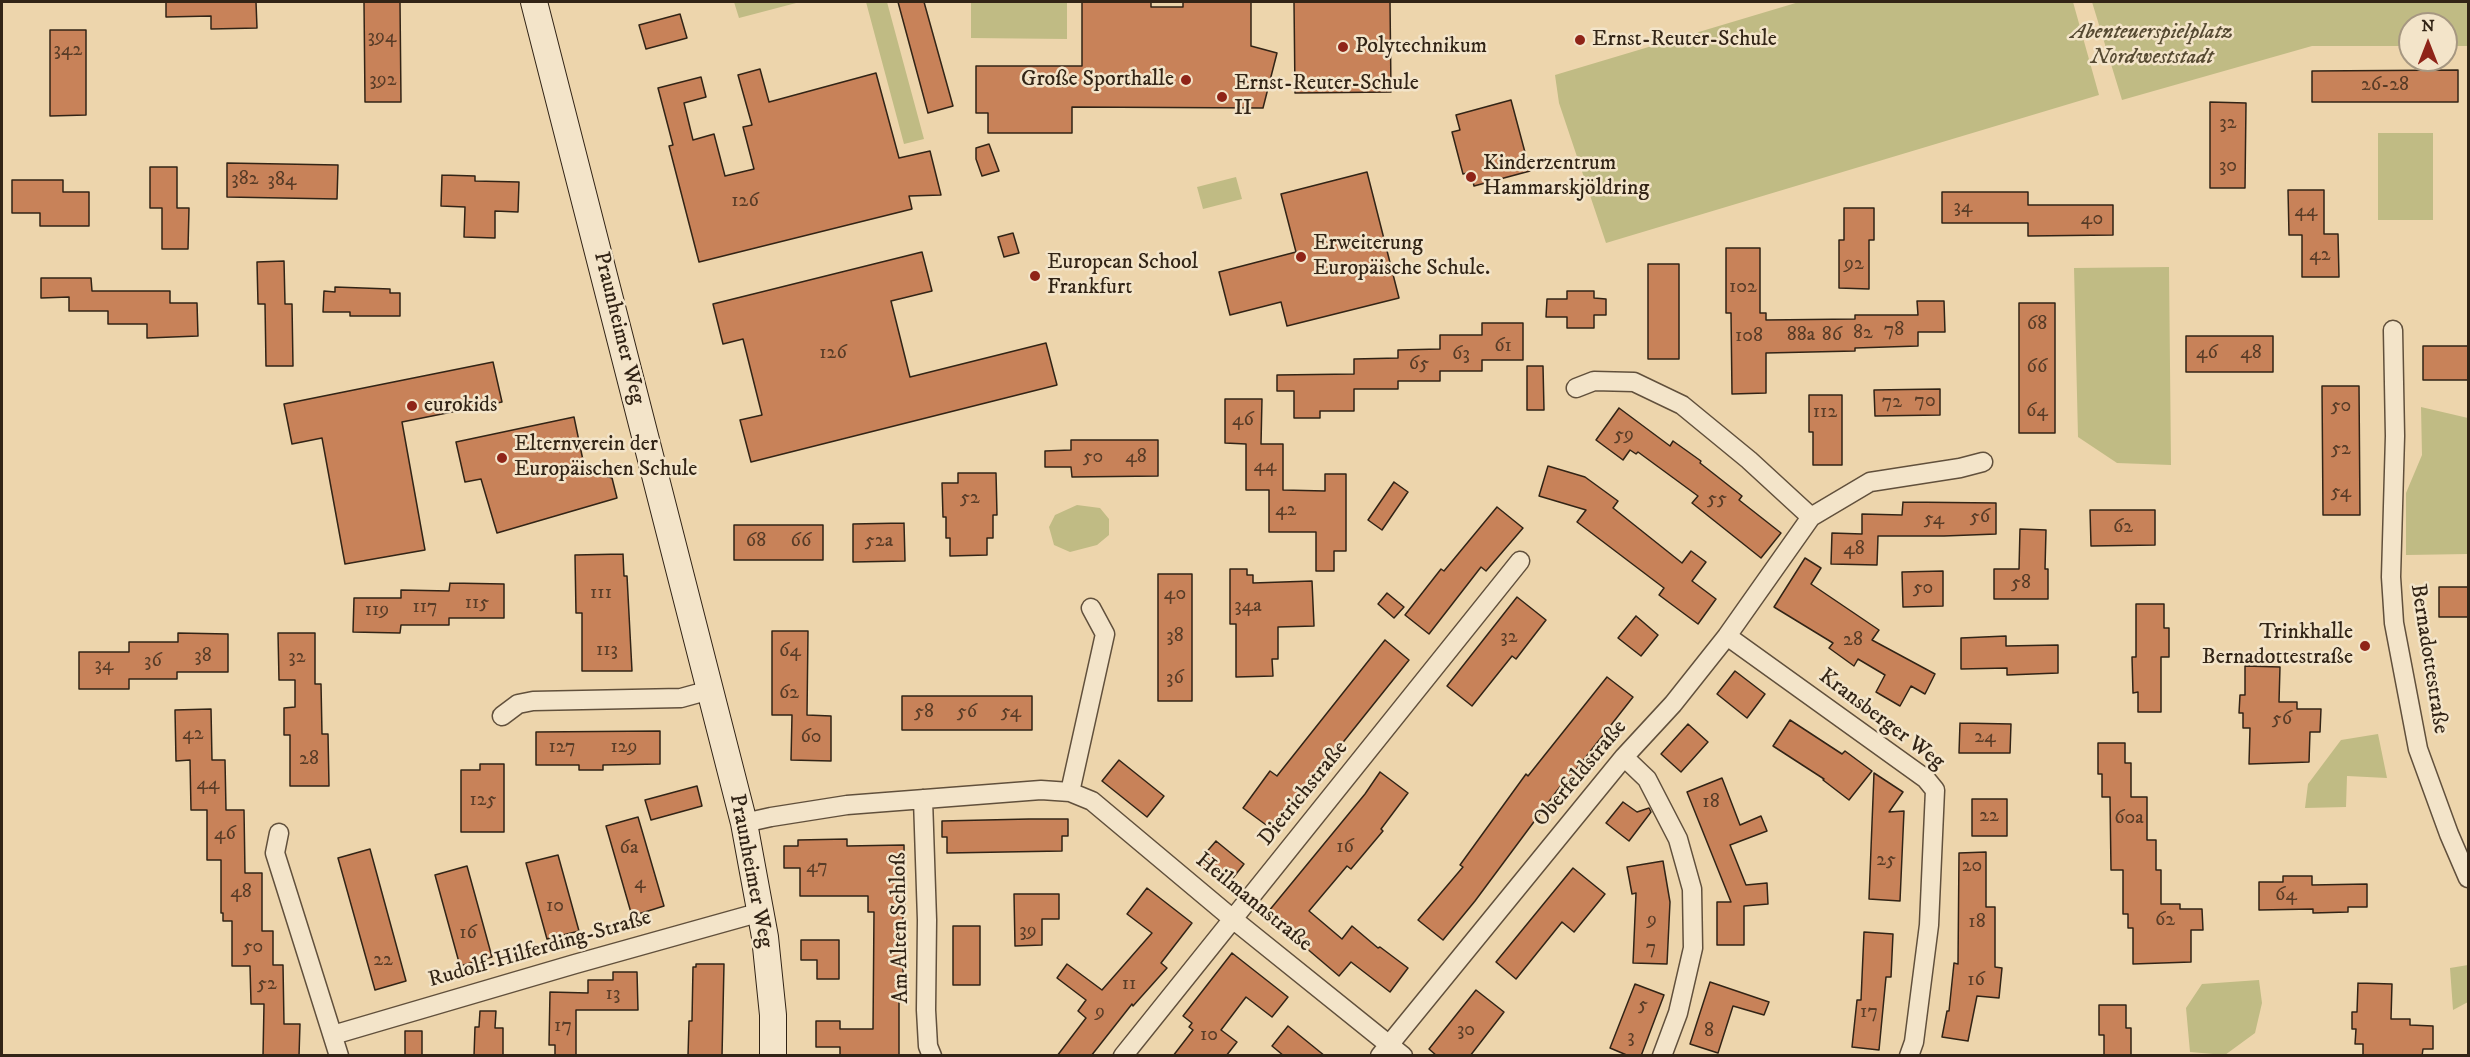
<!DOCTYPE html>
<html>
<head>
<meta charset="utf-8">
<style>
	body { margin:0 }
	#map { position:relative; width:2470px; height:1057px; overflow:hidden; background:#edd5ac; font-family:"IM FELL DW Pica",serif }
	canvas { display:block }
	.frame { position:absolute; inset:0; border:3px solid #322416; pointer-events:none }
	.north { position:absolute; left:2398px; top:12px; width:60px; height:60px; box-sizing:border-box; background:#f3e4c9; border:2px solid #a69781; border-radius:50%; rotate:0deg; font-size:16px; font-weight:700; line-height:24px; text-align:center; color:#322416 }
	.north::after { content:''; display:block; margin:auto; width:21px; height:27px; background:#8f2418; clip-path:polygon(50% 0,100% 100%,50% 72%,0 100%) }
</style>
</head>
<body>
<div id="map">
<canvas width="2470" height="1057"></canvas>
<div class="frame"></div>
<div class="north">N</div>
</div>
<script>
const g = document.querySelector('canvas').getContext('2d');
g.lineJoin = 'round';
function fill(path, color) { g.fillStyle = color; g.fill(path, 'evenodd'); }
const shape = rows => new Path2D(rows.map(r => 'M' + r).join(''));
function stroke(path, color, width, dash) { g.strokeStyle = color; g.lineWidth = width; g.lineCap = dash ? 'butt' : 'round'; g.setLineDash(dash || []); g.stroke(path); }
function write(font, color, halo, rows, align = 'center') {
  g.font = font + ' "IM FELL DW Pica",serif'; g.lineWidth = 5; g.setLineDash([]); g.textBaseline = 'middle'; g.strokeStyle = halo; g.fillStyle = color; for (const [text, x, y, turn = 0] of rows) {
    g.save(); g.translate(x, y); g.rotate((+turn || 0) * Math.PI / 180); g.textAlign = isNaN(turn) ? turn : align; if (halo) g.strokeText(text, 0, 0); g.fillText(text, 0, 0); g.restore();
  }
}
fill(shape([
	[734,2,800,2,739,18],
	[866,2,887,2,924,139,904,144],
	[971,2,1067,2,1067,39,971,38],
	[1799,2,2073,2,2099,95,1606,243,1559,103,1555,75],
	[2092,2,2468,2,2468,46,2446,46,2446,24,2410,24,2410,46,2312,46,2122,100],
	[2378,133,2433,133,2433,220,2378,220],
	[1236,177,1242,199,1203,209,1197,187],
	[2169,267,2171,465,2117,463,2078,437,2074,268],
	[2421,407,2468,418,2468,554,2406,555,2406,493,2422,455],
	[1077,505,1100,508,1109,519,1109,535,1097,545,1070,552,1054,545,1049,527,1055,515],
	[2378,734,2387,778,2347,776,2346,807,2305,808,2308,784,2341,740],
	[2468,965,2468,1002,2453,1010,2450,968],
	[2259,980,2262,1003,2255,1033,2225,1055,2190,1052,2186,1008,2202,984]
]), '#c0bb84');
const building = shape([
	[166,2,256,2,257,28,211,29,211,16,166,17,166,2],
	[364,2,400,2,401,102,365,102,364,2],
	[898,2,924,2,953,106,928,113,898,2],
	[1082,2,1151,2,1151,7,1183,7,1183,2,1251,2,1251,46,1277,53,1263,108,1072,107,1072,133,988,133,988,113,976,113,976,66,1082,66,1082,2],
	[1294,2,1390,2,1391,92,1295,93,1294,2],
	[680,14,687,38,646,49,639,25,680,14],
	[50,30,86,30,86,115,50,116,50,30],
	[760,69,769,102,876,73,899,158,930,151,941,195,909,196,912,209,699,262,669,146,673,145,658,88,701,77,706,97,684,103,693,140,714,134,725,176,754,169,743,127,752,125,738,75,760,69],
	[2458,70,2458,102,2312,102,2312,71,2458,70],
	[1511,100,1530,171,1474,186,1471,172,1463,174,1452,132,1460,130,1456,115,1511,100],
	[2210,102,2246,103,2245,188,2210,188,2210,102],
	[989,144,999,171,982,176,976,159,976,148,989,144],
	[227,163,338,165,337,199,227,197,227,163],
	[150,167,177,167,177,208,189,208,188,249,162,249,162,208,150,208,150,167],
	[1367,172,1399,298,1287,326,1281,302,1230,315,1219,272,1296,252,1281,194,1367,172],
	[442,175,475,176,475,181,519,182,518,212,495,211,495,238,464,237,465,207,441,206,442,175],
	[12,180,63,180,63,192,89,192,89,226,40,226,40,213,12,213,12,180],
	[2288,190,2324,190,2324,234,2338,234,2339,277,2302,277,2302,235,2289,235,2288,190],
	[1942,192,2028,192,2028,205,2113,205,2113,235,2028,236,2028,223,1942,223,1942,192],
	[1844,208,1874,208,1874,240,1869,240,1869,289,1839,288,1839,240,1844,240,1844,208],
	[1013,233,1019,253,1004,257,998,237,1013,233],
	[1726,248,1760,248,1760,313,1766,313,1766,320,1855,319,1855,315,1918,315,1917,301,1944,301,1945,332,1918,332,1918,346,1855,348,1855,351,1766,353,1766,393,1732,394,1731,313,1726,313,1726,248],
	[922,252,932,291,891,301,910,377,1046,343,1057,385,751,462,740,420,762,415,743,339,723,344,713,304,922,252],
	[284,261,285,304,292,304,293,366,266,366,265,304,258,304,257,262,284,261],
	[1648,264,1679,264,1679,359,1648,359,1648,264],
	[41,278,91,278,92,291,170,291,170,303,197,303,198,336,147,338,147,324,108,324,108,311,69,311,69,297,41,298,41,278],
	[335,287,390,289,390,293,400,293,400,316,350,316,350,312,323,312,324,291,335,292,335,287],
	[1567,291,1594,291,1594,298,1606,299,1606,315,1594,315,1594,328,1567,328,1567,317,1546,317,1547,299,1567,299,1567,291],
	[2019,303,2055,303,2055,433,2019,433,2019,303],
	[1482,323,1523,323,1523,360,1482,360,1482,371,1440,371,1440,381,1398,381,1398,389,1354,389,1354,411,1320,411,1320,418,1294,418,1294,391,1277,391,1277,375,1354,374,1354,359,1398,358,1398,350,1440,349,1440,335,1482,335,1482,323],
	[2186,336,2273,336,2273,372,2186,372,2186,336],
	[2423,346,2469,346,2468,380,2423,380,2423,346],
	[493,362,502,402,402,422,425,550,345,564,322,438,292,444,284,404,493,362],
	[1527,366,1543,366,1544,410,1527,410,1527,366],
	[2322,386,2359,386,2360,515,2323,515,2322,386],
	[1940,389,1940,415,1875,416,1874,390,1940,389],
	[1809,395,1842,395,1842,465,1813,465,1813,432,1809,432,1809,395],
	[1225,399,1262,399,1261,444,1283,444,1283,490,1325,491,1325,474,1346,474,1346,551,1334,551,1334,571,1316,571,1316,532,1269,532,1269,490,1246,490,1246,444,1225,443,1225,399],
	[1619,408,1670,446,1673,441,1701,461,1700,463,1742,496,1739,500,1781,533,1761,558,1692,503,1698,496,1638,452,1636,454,1630,450,1623,460,1596,440,1619,408],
	[574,417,585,470,612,478,617,498,497,533,481,479,465,482,456,442,574,417],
	[1071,440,1158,440,1158,476,1072,477,1071,467,1045,467,1045,451,1071,450,1071,440],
	[1548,466,1585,477,1618,501,1613,508,1682,563,1691,551,1706,562,1692,581,1716,599,1698,624,1659,595,1664,588,1577,522,1586,510,1539,496,1548,466],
	[958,473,996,473,997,515,993,515,993,538,987,538,987,555,950,556,950,538,946,538,946,517,943,517,942,483,958,483,958,473],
	[1394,482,1408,492,1382,530,1368,520,1394,482],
	[1903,502,1996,503,1996,534,1944,536,1878,536,1877,565,1831,564,1832,533,1862,534,1862,514,1902,515,1903,502],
	[1497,507,1523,528,1486,571,1481,567,1429,634,1405,615,1441,569,1444,571,1497,507],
	[2090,510,2155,510,2155,545,2091,546,2090,510],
	[904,523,905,561,853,562,853,524,904,523],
	[734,525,823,525,823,560,734,560,734,525],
	[2020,529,2046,530,2045,569,2048,569,2048,599,1994,599,1994,569,2019,569,2020,529],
	[623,554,624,576,627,576,632,671,582,671,582,613,576,613,575,555,623,554],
	[1805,558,1821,568,1811,584,1879,630,1872,640,1935,674,1925,694,1911,686,1900,706,1876,692,1885,675,1858,659,1854,666,1829,648,1833,643,1774,607,1805,558],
	[1230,569,1247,569,1247,575,1253,575,1253,583,1312,581,1314,626,1278,627,1278,659,1272,659,1273,676,1236,677,1236,624,1230,624,1230,569],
	[1943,571,1943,606,1903,607,1902,572,1943,571],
	[1158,574,1192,574,1192,701,1158,701,1158,574],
	[450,583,504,584,504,618,449,618,449,625,401,625,400,633,353,632,354,598,401,598,401,590,449,591,450,583],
	[2439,587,2469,587,2469,617,2439,617,2439,587],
	[1387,593,1404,607,1394,618,1378,604,1387,593],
	[1517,597,1546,620,1516,659,1512,656,1472,706,1447,686,1517,597],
	[2136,604,2164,604,2164,628,2169,628,2169,657,2161,657,2161,712,2138,712,2138,692,2133,693,2132,657,2136,657,2136,604],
	[1636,616,1658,635,1641,656,1618,638,1636,616],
	[772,631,808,631,807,715,831,716,831,761,791,760,792,715,772,715,772,631],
	[178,633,228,634,228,672,177,672,177,679,129,679,129,689,79,689,79,652,129,652,129,642,178,642,178,633],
	[278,633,315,633,315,684,321,684,322,734,328,734,329,786,290,786,290,735,284,735,284,708,295,707,295,680,279,680,278,633],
	[2006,636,2006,646,2058,645,2058,673,2007,675,2007,668,1961,669,1961,638,2006,636],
	[1385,640,1409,660,1312,781,1310,780,1273,830,1243,808,1270,771,1277,776,1385,640],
	[2245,666,2280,667,2279,702,2297,702,2297,709,2321,709,2320,732,2310,732,2309,762,2249,764,2250,728,2243,728,2243,713,2239,713,2240,695,2245,695,2245,666],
	[1735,671,1765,694,1747,718,1717,694,1735,671],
	[1607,677,1633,697,1567,781,1565,780,1475,901,1443,940,1418,920,1463,867,1460,865,1526,774,1528,776,1607,677],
	[902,696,1032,696,1032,730,902,730,902,696],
	[211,709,212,760,225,760,226,810,244,810,245,873,262,873,262,931,273,931,273,965,283,965,284,1024,300,1024,299,1056,263,1056,264,1004,251,1004,250,966,232,966,232,921,223,921,223,913,221,913,221,860,207,860,207,810,191,810,190,760,176,761,175,710,211,709],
	[1790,720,1842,754,1845,751,1872,771,1849,800,1823,780,1824,779,1773,746,1790,720],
	[1960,723,2011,724,2010,753,1959,753,1960,723],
	[1688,724,1708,742,1681,772,1661,754,1688,724],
	[660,731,660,764,603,765,603,770,579,770,579,765,536,765,536,732,660,731],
	[2098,743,2125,743,2125,763,2131,763,2131,797,2147,797,2147,840,2156,840,2156,870,2161,870,2161,904,2180,904,2180,909,2202,909,2203,930,2191,930,2191,962,2133,964,2133,928,2128,928,2128,914,2123,914,2123,870,2111,870,2110,797,2102,797,2102,774,2098,774,2098,743],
	[1119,760,1164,796,1147,817,1102,781,1119,760],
	[480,764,504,764,504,832,461,832,461,770,480,770,480,764],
	[1380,772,1408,793,1381,829,1383,831,1351,869,1347,866,1309,911,1342,939,1352,926,1378,948,1380,947,1408,968,1390,992,1351,962,1339,976,1305,947,1307,945,1268,912,1365,794,1380,772],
	[1874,773,1903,792,1889,812,1904,811,1900,901,1869,899,1874,773],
	[1722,778,1740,825,1761,816,1767,831,1730,845,1746,885,1767,883,1768,904,1744,906,1744,945,1717,945,1717,902,1731,902,1687,792,1722,778],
	[697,786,702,806,651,820,645,800,697,786],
	[1972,799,2007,799,2007,836,1972,836,1972,799],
	[1623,802,1637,812,1649,808,1651,812,1629,841,1606,823,1623,802],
	[638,817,664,906,632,916,606,826,638,817],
	[1029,819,1068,819,1068,836,1062,836,1062,851,947,853,947,837,942,837,942,821,1029,819],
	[847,839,847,846,904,845,905,912,903,912,903,1000,899,1000,899,1056,840,1056,840,1047,816,1047,816,1021,840,1021,840,1029,873,1029,874,912,868,912,868,896,800,896,800,868,784,868,784,846,798,846,798,840,847,839],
	[1216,841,1244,864,1226,887,1197,863,1216,841],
	[370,849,406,981,375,990,338,858,370,849],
	[1986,852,1986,907,1995,907,1995,967,2002,968,1999,998,1977,996,1968,1041,1942,1037,1947,1011,1949,1011,1954,963,1958,964,1959,853,1986,852],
	[558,855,579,931,547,939,526,863,558,855],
	[1663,861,1670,902,1667,964,1633,963,1636,893,1632,894,1627,867,1663,861],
	[467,866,492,957,460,966,435,875,467,866],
	[1573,868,1605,894,1574,932,1562,922,1516,979,1496,962,1573,868],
	[2283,876,2312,876,2312,885,2367,884,2367,907,2348,907,2348,912,2313,913,2313,909,2259,910,2259,882,2283,882,2283,876],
	[1147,888,1192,923,1161,963,1167,968,1133,1006,1132,1004,1091,1056,1057,1056,1086,1018,1078,1011,1086,1000,1057,978,1067,964,1102,990,1152,933,1127,914,1147,888],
	[1014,894,1059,894,1059,919,1042,919,1042,945,1015,946,1014,894],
	[953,926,980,926,980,985,953,985,953,926],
	[1864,932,1893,934,1891,977,1886,977,1879,1050,1852,1047,1857,1000,1861,1000,1864,932],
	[801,940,839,940,839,979,817,979,817,960,801,960,801,940],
	[1232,953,1288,997,1272,1017,1246,997,1221,1030,1237,1042,1226,1056,1173,1056,1193,1030,1189,1027,1192,1023,1183,1016,1232,953],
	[696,964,724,964,722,1056,688,1056,689,1021,692,1021,693,967,696,967,696,964],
	[613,972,637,972,638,1010,576,1010,576,1056,555,1056,555,1045,549,1045,550,992,588,993,588,980,613,980,613,972],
	[1710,982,1769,1002,1764,1015,1733,1006,1718,1053,1690,1044,1710,982],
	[2358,983,2392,984,2391,1019,2410,1019,2410,1025,2433,1026,2433,1049,2423,1049,2422,1056,2363,1056,2363,1044,2355,1044,2356,1029,2352,1029,2352,1012,2357,1012,2358,983],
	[1635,984,1664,995,1641,1056,1629,1056,1610,1048,1635,984],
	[1476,990,1504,1012,1470,1056,1437,1056,1429,1049,1476,990],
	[2099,1005,2126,1005,2126,1028,2131,1028,2131,1056,2104,1056,2104,1035,2099,1035,2099,1005],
	[480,1011,496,1011,495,1028,503,1028,503,1056,474,1056,475,1027,479,1027,480,1011],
	[1288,1026,1325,1056,1284,1056,1272,1046,1288,1026],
	[405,1031,422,1031,422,1056,405,1056,405,1031]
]);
fill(building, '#c88259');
stroke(building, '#322416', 1.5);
const minor = shape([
	[2393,330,2395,436,2391,577,2394,623,2418,749,2449,834,2468,878],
	[1576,388,1594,381,1634,382,1682,405,1749,460,1811,517],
	[1727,636,1926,779,1935,790,1929,925,1914,1042,1909,1056],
	[502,716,518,704,533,701,681,698,710,690],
	[1624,757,1647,779,1678,839,1692,889,1693,948,1678,1013,1662,1056],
	[1070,792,1105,634,1091,608],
	[923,799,927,920,926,1010,928,1046,932,1056],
	[744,823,771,817,847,805,1041,790,1070,792,1092,801,1234,920,1403,1056],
	[279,833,275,853,339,1056],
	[333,1035,575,964,761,912],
	[1123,1056,1520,561],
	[1380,1056,1624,757,1673,704,1727,636,1811,517,1870,482,1960,468,1983,462]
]);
const secondary = shape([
	[534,2,744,823,765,937,773,1015,773,1056]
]);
stroke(minor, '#61503c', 21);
stroke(secondary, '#322416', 28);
stroke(minor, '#f3e4c9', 18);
stroke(secondary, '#f3e4c9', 26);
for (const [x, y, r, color] of [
	[1580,40,6,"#8f2418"],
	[1343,47,6,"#8f2418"],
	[1186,80,6,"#8f2418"],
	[1222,97,6,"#8f2418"],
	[1471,177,6,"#8f2418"],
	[1301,257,6,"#8f2418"],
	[1035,276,6,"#8f2418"],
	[412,406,6,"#8f2418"],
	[502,458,6,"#8f2418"],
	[2365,646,6,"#8f2418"]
]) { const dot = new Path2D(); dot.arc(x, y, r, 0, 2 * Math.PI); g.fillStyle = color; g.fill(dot); stroke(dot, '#f3e4c9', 2); }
write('20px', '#583c27', null, [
	["394",382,38],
	["342",68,51],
	["392",383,81],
	["26-28",2385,86],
	["32",2228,124],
	["30",2228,167],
	["382",245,180],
	["384",282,181],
	["126",745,202],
	["34",1963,208],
	["44",2306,212],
	["40",2092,220],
	["42",2320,256],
	["92",1854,265],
	["102",1743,288],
	["68",2037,325],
	["78",1894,331],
	["82",1863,334],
	["88a",1801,336],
	["86",1832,336],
	["108",1749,337],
	["61",1503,347],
	["126",833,354],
	["46",2207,354],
	["48",2251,354],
	["63",1461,355],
	["65",1419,365],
	["66",2037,368],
	["70",1925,402],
	["72",1892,403],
	["50",2341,407],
	["64",2037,412],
	["112",1825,413],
	["46",1243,421],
	["59",1624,436],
	["52",2341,450],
	["50",1093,458],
	["48",1136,458],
	["44",1265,467],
	["54",2341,493],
	["52",970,499],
	["55",1717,500],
	["42",1286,511],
	["56",1980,518],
	["54",1934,520],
	["62",2123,528],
	["68",756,542],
	["66",801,542],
	["52a",879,542],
	["48",1854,550],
	["58",2021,584],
	["50",1923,589],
	["111",601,594],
	["40",1175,595],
	["115",477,604],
	["34a",1248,607],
	["117",425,608],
	["119",377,611],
	["38",1175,637],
	["32",1509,638],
	["28",1853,641],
	["113",607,651],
	["64",790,652],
	["38",203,657],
	["32",297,658],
	["36",153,662],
	["34",104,666],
	["36",1175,679],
	["62",789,694],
	["58",924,713],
	["56",967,713],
	["54",1011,713],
	["56",2282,720],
	["42",193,735],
	["60",811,738],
	["24",1985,738],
	["127",562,748],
	["129",624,748],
	["28",309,760],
	["44",208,785],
	["125",483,801],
	["18",1711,803],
	["22",1989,817],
	["60a",2129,819],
	["46",225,835],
	["16",1345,848],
	["6a",629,849],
	["25",1886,861],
	["20",1972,867],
	["47",817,868],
	["4",640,884],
	["48",241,893],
	["64",2286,896],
	["10",555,907],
	["9",1652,921],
	["62",2165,921],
	["18",1977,923],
	["39",1028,932],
	["16",468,934],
	["50",253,948],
	["7",1651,949],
	["22",383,961],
	["16",1976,981],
	["52",267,985],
	["11",1129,985],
	["13",613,995],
	["5",1643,1006],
	["9",1100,1013],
	["17",1869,1013],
	["17",563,1027],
	["30",1466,1031],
	["8",1709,1032],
	["10",1209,1036],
	["3",1631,1038]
]);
write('italic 22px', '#564a32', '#f3e4c9', [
	["Abenteuerspielplatz",2152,33],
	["Nordweststadt",2152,58]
]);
write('22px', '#322416', '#f3e4c9', [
	["Ernst-Reuter-Schule",1592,40],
	["Polytechnikum",1355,47],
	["Große Sporthalle",1174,80,"right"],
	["Ernst-Reuter-Schule",1234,84],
	["II",1234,109],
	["Kinderzentrum",1483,164],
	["Hammarskjöldring",1483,189],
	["Erweiterung",1313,244],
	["Europäische Schule.",1313,269],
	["European School",1047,263],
	["Frankfurt",1047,288],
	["eurokids",424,406],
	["Elternverein der",514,445],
	["Europäischen Schule",514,470],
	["Trinkhalle",2353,633,"right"],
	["Bernadottestraße",2353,658,"right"]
], 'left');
write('22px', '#322416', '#f3e4c9', [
	["Praunheimer Weg",618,328,76],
	["Bernadottestraße",2428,659,81],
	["Kransberger Weg",1881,720,37],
	["Oberfeldstraße",1581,774,-50],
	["Dietrichstraße",1304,794,-51],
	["Praunheimer Weg",750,871,79],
	["Heilmannstraße",1253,903,39],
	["Am Alten Schloß",901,928,-91],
	["Rudolf-Hilferding-Straße",540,950,-16]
]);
</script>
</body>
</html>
